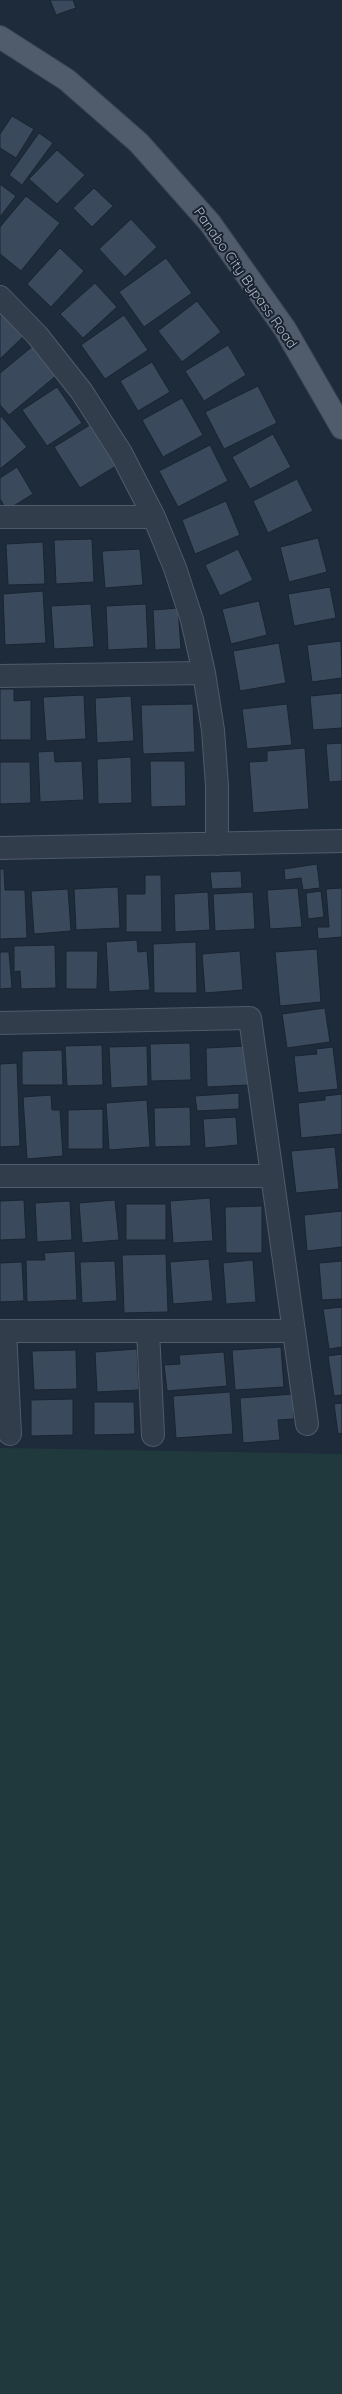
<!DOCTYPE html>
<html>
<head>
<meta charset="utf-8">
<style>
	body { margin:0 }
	canvas { display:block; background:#1e2b3b }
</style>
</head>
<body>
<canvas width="342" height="2394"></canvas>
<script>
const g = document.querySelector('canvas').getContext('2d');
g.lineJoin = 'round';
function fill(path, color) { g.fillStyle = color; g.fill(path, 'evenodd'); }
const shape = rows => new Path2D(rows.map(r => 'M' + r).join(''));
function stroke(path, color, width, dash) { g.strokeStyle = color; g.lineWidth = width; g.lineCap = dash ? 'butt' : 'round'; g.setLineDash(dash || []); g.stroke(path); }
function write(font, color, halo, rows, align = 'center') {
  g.font = font + ' Quicksand,sans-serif'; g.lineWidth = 4; g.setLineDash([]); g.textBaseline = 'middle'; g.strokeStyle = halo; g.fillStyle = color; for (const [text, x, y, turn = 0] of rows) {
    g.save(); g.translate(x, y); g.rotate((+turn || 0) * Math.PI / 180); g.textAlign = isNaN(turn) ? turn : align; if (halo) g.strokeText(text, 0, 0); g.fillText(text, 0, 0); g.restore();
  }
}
fill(shape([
	[0,1448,342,1454,342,2394,0,2394]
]), '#20393c');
const building = shape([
	[50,0,73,0,76,8,56,15,50,0],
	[12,116,34,129,16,158,0,148,0,134,12,116],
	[39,133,53,143,22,185,9,175,39,133],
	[57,150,85,175,57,204,29,179,57,150],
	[0,184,16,196,0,217,0,184],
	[94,188,113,206,92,227,73,208,94,188],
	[26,196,60,223,21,271,0,254,0,227,26,196],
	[131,219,157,247,125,277,99,249,131,219],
	[60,248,84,271,51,307,27,284,60,248],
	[166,258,192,293,144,327,119,292,166,258],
	[95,283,117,307,83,338,60,314,95,283],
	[197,301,221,332,182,362,158,331,197,301],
	[0,308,25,335,0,359,0,308],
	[124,315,148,350,105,379,81,345,124,315],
	[228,345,246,375,204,401,185,371,228,345],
	[33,346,57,375,9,415,0,405,0,373,33,346],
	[152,362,170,392,138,411,120,381,152,362],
	[258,386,277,423,224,449,205,412,258,386],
	[57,387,82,423,47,446,22,410,57,387],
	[182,398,203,435,163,457,142,420,182,398],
	[1,416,27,447,0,469,0,417,1,416],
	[90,425,116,466,80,488,54,447,90,425],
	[273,434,291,467,250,489,232,457,273,434],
	[210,445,228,481,178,507,159,471,210,445],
	[17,467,33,494,7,510,0,499,0,478,17,467],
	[297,479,313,511,268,533,253,501,297,479],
	[226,501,240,535,195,554,182,520,226,501],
	[318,538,327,572,289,582,280,547,318,538],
	[92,539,94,582,56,584,54,540,92,539],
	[43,542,45,584,8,585,6,544,43,542],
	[140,549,143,585,105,588,102,551,140,549],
	[238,549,253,580,220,596,205,565,238,549],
	[330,587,336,618,294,626,288,594,330,587],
	[43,591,46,643,5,645,3,594,43,591],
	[259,601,267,635,231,644,222,609,259,601],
	[91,604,94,647,54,649,51,606,91,604],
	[146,604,148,648,108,650,106,606,146,604],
	[178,608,181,649,155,650,153,610,178,608],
	[341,641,342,678,312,682,307,645,341,641],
	[279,643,286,683,240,691,233,651,279,643],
	[0,689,14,689,14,701,31,700,31,740,0,740,0,689],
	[342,693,342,728,313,730,310,696,342,693],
	[84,695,86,739,46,741,43,697,84,695],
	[131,696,134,741,97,743,95,698,131,696],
	[193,704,195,752,143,754,141,705,193,704],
	[287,704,292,745,247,749,242,709,287,704],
	[342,743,342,781,329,782,326,744,342,743],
	[305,748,309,809,253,813,249,762,267,761,267,751,305,748],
	[54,751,55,762,82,761,84,800,40,802,38,752,54,751],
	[131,757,132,803,98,804,97,759,131,757],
	[150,761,185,761,186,806,151,807,150,761],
	[0,762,30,762,31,803,0,804,0,762],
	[317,864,320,888,303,890,301,878,285,880,284,869,317,864],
	[0,869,4,869,5,890,25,890,27,938,0,939,0,869],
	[241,871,242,888,212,889,210,872,241,871],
	[145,875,161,875,162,932,126,932,126,894,145,894,145,875],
	[118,887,120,928,76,930,74,889,118,887],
	[298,888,302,927,270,929,267,890,298,888],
	[342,888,342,937,318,939,317,927,329,927,326,889,342,888],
	[68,889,71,931,34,934,31,891,68,889],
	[321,891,324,917,308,919,306,893,321,891],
	[208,892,210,930,175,932,174,894,208,892],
	[253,892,255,929,215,931,213,894,253,892],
	[137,940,138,952,147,951,150,990,109,992,106,942,137,940],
	[196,942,197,993,154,993,153,944,196,942],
	[55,945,56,988,21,989,20,971,14,972,14,946,55,945],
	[317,949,321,1002,280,1006,275,952,317,949],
	[66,951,98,951,97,989,66,989,66,951],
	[240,951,243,990,205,993,202,954,240,951],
	[0,952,9,952,12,988,0,989,0,952],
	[325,1008,330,1042,287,1048,282,1014,325,1008],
	[190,1043,191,1080,151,1081,150,1044,190,1043],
	[102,1045,103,1085,67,1086,65,1046,102,1045],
	[147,1046,148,1086,111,1088,109,1047,147,1046],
	[246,1046,248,1085,207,1087,206,1048,246,1046],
	[333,1047,338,1089,298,1093,294,1056,317,1054,316,1049,333,1047],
	[62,1050,63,1085,22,1085,22,1051,62,1050],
	[17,1063,20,1146,0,1147,0,1064,17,1063],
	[239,1093,239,1109,197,1111,195,1096,239,1093],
	[342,1094,342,1134,301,1138,298,1103,325,1100,325,1096,342,1094],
	[51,1095,52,1110,60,1110,63,1156,27,1159,23,1097,51,1095],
	[147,1100,150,1147,109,1150,106,1103,147,1100],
	[190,1107,191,1146,155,1147,154,1108,190,1107],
	[103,1109,103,1149,68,1149,68,1110,103,1109],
	[236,1117,238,1145,205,1148,203,1119,236,1117],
	[335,1147,339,1189,296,1193,291,1151,335,1147],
	[210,1198,213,1241,173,1243,170,1201,210,1198],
	[24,1200,26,1239,0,1240,0,1201,24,1200],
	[115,1200,119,1240,82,1243,79,1203,115,1200],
	[70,1201,72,1240,37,1242,35,1203,70,1201],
	[126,1204,166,1204,166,1240,126,1240,126,1204],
	[262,1206,262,1253,226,1253,225,1207,262,1206],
	[342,1211,342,1247,307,1251,304,1215,342,1211],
	[75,1251,77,1300,27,1302,26,1260,45,1260,44,1253,75,1251],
	[166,1254,168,1312,124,1313,122,1255,166,1254],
	[209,1259,213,1301,173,1304,170,1262,209,1259],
	[253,1260,256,1302,226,1304,223,1263,253,1260],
	[115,1261,117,1301,82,1303,80,1262,115,1261],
	[342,1261,342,1299,322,1300,319,1263,342,1261],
	[22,1262,24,1301,0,1302,0,1263,22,1262],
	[342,1307,342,1347,329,1349,323,1309,342,1307],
	[281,1347,284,1387,235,1390,232,1350,281,1347],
	[137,1349,139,1390,97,1392,95,1352,137,1349],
	[76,1350,77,1389,34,1390,32,1351,76,1350],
	[224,1352,227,1386,167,1391,164,1365,180,1364,179,1355,224,1352],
	[342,1354,342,1395,334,1396,328,1356,342,1354],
	[230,1392,233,1434,176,1438,173,1396,230,1392],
	[293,1394,294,1419,278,1420,280,1440,243,1443,240,1398,293,1394],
	[73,1399,73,1435,31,1436,31,1400,73,1399],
	[94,1402,134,1402,135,1434,94,1435,94,1402],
	[342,1403,342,1433,338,1434,334,1404,342,1403]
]);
fill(building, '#3a495b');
stroke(building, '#1a2431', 1);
const minor = shape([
	[0,297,37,335,82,392,121,453,154,517,175,568,192,620,204,673,213,730,217,786,217,844],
	[0,517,154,517],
	[0,676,204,673],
	[0,848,342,841],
	[0,1023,250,1018,307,1424],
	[0,1176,272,1176],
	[0,1331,294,1331],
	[5,1331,10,1434],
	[148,1331,153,1435]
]);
const major = shape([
	[0,37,67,80,139,143,210,223,285,329,342,428]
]);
stroke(minor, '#505a68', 24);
stroke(major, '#3c4654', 24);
stroke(minor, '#323d4b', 22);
stroke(major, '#505c6b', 22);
write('14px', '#adb7c7', '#18222f', [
	["Panabo City Bypass Road",245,278,55]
]);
</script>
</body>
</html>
